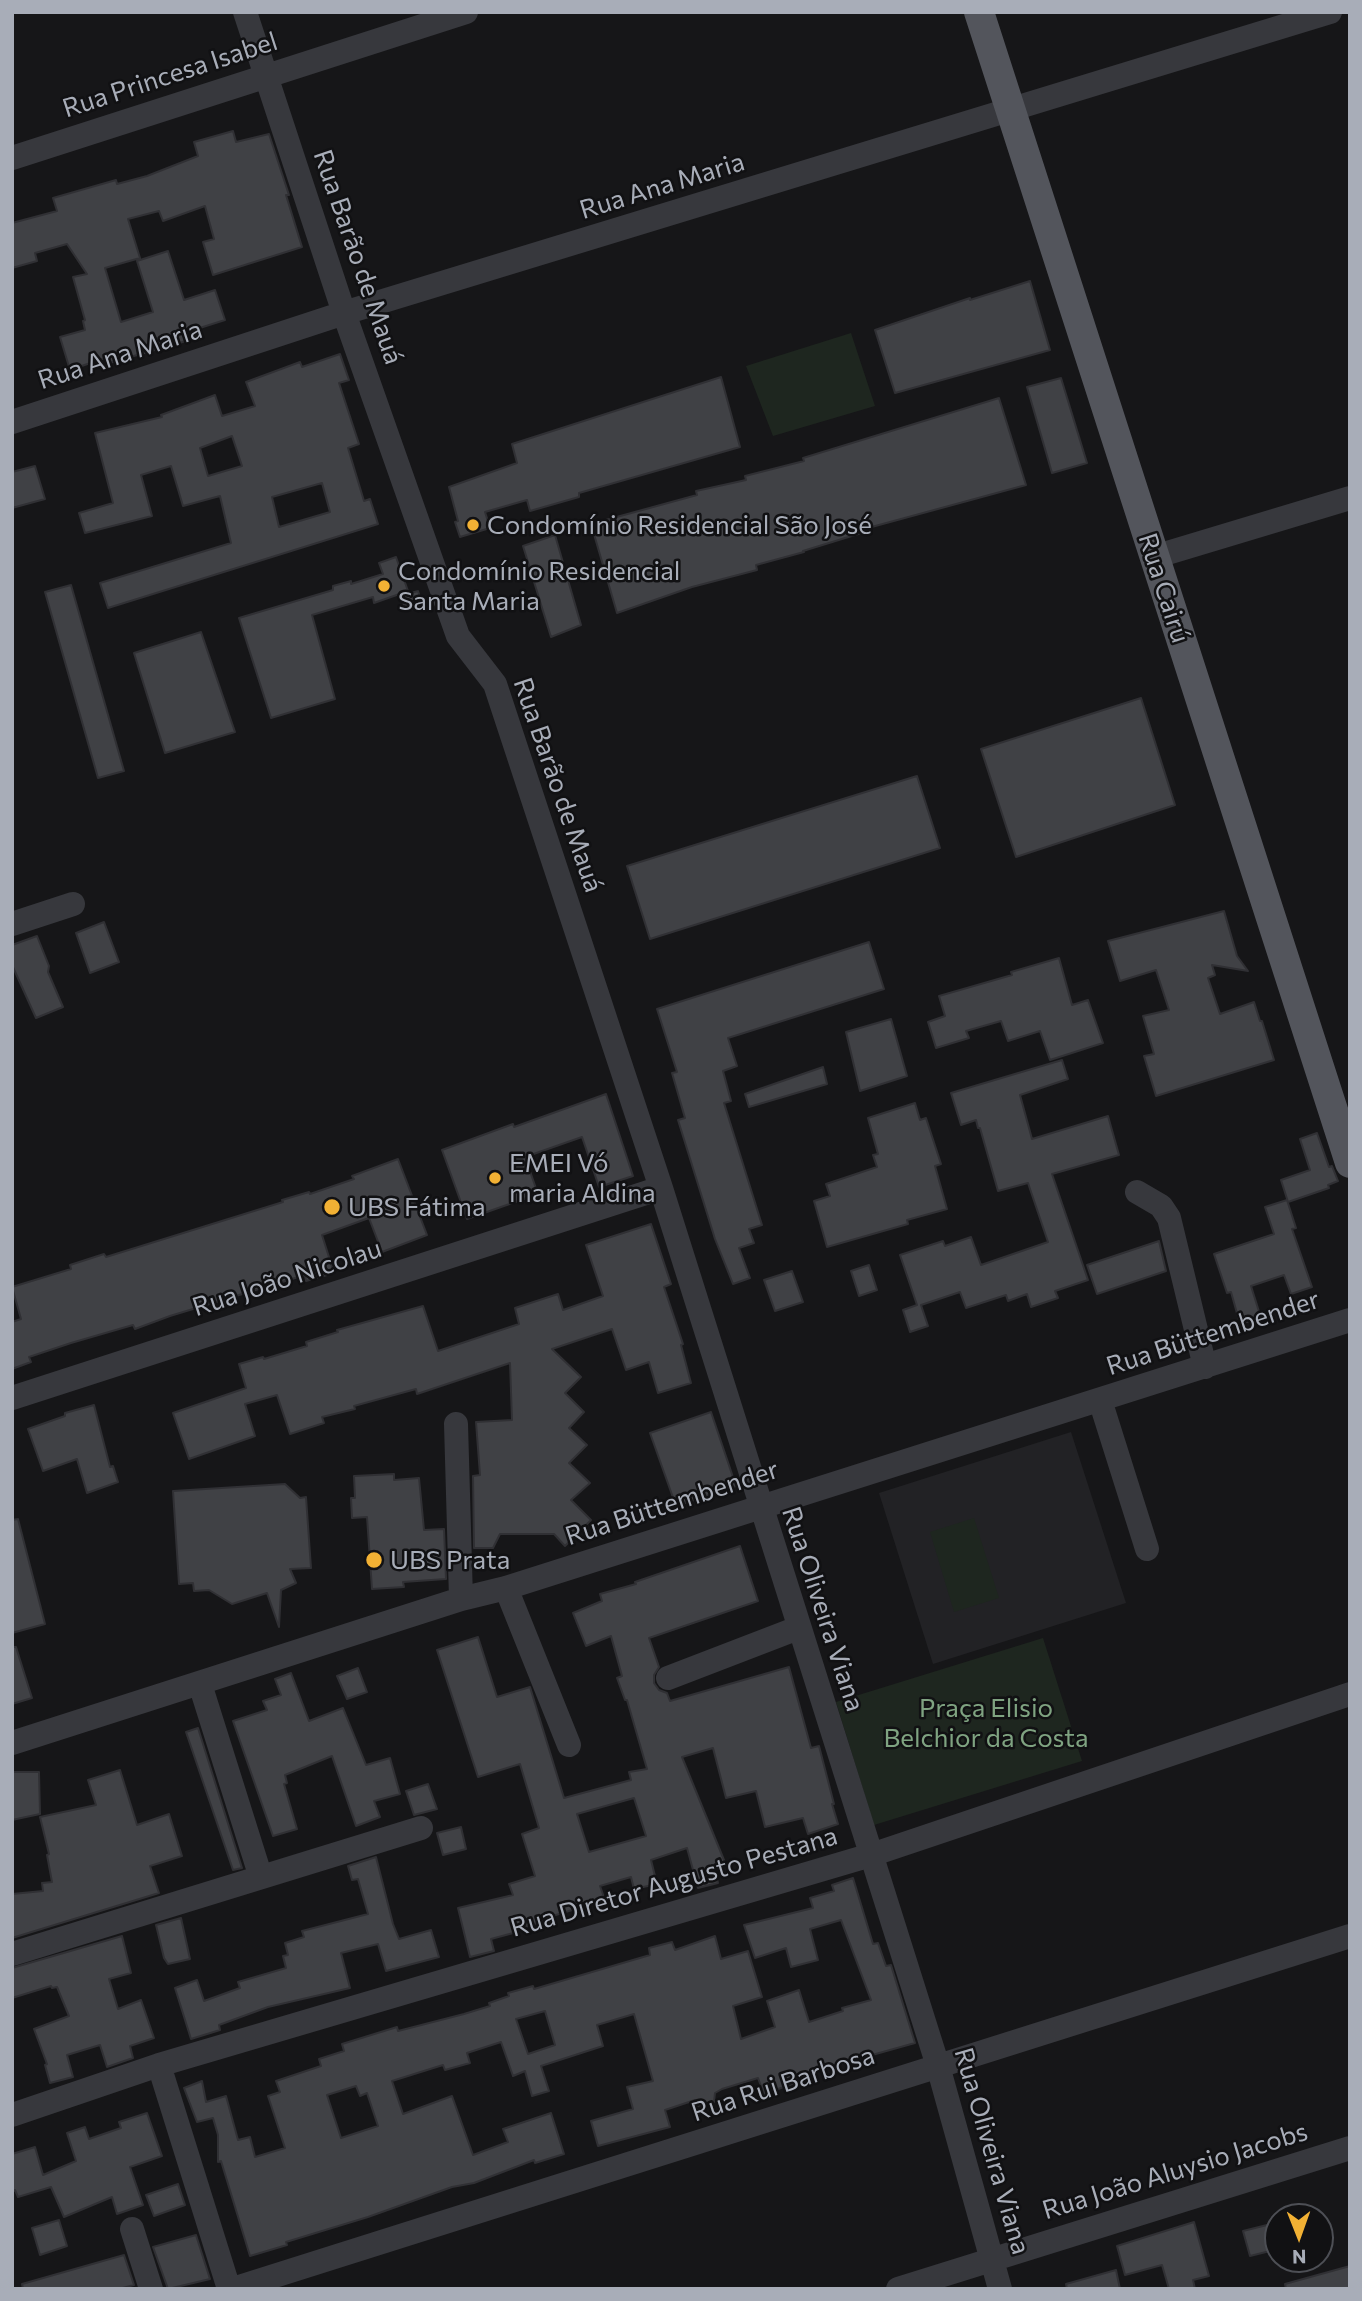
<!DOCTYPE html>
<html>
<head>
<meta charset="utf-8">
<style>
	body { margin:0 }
	#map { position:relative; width:1362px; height:2301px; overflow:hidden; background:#161618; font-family:Commissioner,sans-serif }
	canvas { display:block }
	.frame { position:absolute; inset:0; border:14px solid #a8adb8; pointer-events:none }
	.north { position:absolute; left:1264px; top:2203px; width:70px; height:70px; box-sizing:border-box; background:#111113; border:2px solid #4d4f55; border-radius:50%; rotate:179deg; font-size:19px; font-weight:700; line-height:28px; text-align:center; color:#a8adb8 }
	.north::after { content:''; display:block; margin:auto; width:24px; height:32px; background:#f2b134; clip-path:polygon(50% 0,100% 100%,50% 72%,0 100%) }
</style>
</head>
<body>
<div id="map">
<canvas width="1362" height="2301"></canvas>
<div class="frame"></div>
<div class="north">N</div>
</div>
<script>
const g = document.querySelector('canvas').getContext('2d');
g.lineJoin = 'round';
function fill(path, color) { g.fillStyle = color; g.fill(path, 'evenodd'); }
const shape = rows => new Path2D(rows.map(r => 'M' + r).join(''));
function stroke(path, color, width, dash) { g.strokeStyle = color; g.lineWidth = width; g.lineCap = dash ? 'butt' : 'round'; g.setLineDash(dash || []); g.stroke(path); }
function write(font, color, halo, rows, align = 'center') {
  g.font = font + ' Commissioner,sans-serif'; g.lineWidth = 5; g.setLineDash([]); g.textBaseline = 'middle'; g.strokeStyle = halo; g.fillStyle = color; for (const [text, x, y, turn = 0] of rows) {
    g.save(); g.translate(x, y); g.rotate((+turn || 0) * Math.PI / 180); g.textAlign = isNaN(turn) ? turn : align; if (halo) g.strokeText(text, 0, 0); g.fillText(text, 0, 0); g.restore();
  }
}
fill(shape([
	[1071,1432,1126,1603,933,1664,879,1493]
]), '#222225');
fill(shape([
	[851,333,875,406,773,436,746,366],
	[974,1518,999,1598,954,1612,930,1532],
	[1043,1638,1082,1761,874,1825,836,1702]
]), '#1e261f');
const building = shape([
	[233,131,236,142,269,134,289,195,286,195,302,247,213,275,203,242,214,239,205,206,163,221,159,211,128,219,140,258,105,268,121,322,153,312,137,261,168,251,184,300,215,290,225,320,184,333,186,341,106,364,105,358,70,370,60,337,85,330,83,321,85,320,73,277,87,274,67,244,35,253,37,261,12,268,12,223,57,211,53,198,116,180,117,184,147,176,198,156,194,142,233,131],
	[1030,281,1050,350,895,393,875,330,970,298,970,300,1030,281],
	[340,354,349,380,339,383,359,444,348,448,364,501,370,499,378,524,108,608,100,583,231,543,220,496,183,506,171,466,141,475,152,516,85,533,79,513,113,503,95,433,162,417,161,415,215,395,222,416,255,406,246,382,300,362,302,367,340,354],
	[232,436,242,466,208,476,200,448,232,436],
	[322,483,330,512,279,527,272,497,322,483],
	[721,377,740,447,579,493,579,497,530,511,527,500,485,512,490,528,460,537,455,522,458,521,449,487,517,463,512,444,721,377],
	[1061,378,1087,463,1052,473,1027,387,1061,378],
	[999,398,1026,485,868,528,868,531,803,551,804,552,756,565,757,570,692,587,617,613,591,524,697,495,696,491,746,480,745,476,804,461,803,458,999,398],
	[35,466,45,499,12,508,12,472,35,466],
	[555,535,581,625,551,637,523,546,555,535],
	[396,557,408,591,374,603,373,597,312,615,335,699,271,718,239,618,333,590,333,586,351,581,351,584,383,574,379,563,396,557],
	[71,585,124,771,98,778,45,592,71,585],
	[418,591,423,606,406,611,401,596,418,591],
	[201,632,235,732,165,753,134,653,201,632],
	[1141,698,1175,805,1016,857,981,749,1141,698],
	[917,776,940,848,650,939,627,866,917,776],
	[1224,911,1237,956,1248,971,1212,965,1215,975,1208,978,1220,1014,1254,1002,1260,1021,1262,1021,1274,1060,1156,1096,1144,1056,1154,1054,1143,1016,1169,1010,1156,970,1120,981,1108,941,1224,911],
	[104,922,119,962,90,973,76,933,104,922],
	[37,936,49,966,48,972,63,1007,36,1018,12,965,12,945,37,936],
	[869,942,884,989,728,1038,737,1066,723,1071,731,1101,724,1103,762,1225,749,1229,754,1243,739,1248,750,1278,733,1284,715,1239,678,1120,685,1118,672,1073,677,1072,657,1009,869,942],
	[1059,958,1072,1005,1088,1000,1103,1043,1050,1060,1040,1031,1008,1041,1001,1021,966,1031,969,1038,936,1048,928,1022,945,1016,939,996,1012,975,1011,972,1059,958],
	[891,1019,907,1076,860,1091,846,1032,891,1019],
	[1062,1060,1068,1079,1020,1095,1032,1139,1108,1116,1119,1155,1052,1174,1088,1280,1055,1291,1058,1298,1031,1307,1027,1294,1008,1301,1006,1295,966,1308,960,1292,921,1305,928,1326,910,1332,903,1310,917,1305,900,1255,943,1241,945,1246,971,1237,981,1265,1048,1242,1028,1183,998,1191,980,1128,978,1128,976,1120,961,1125,951,1093,1062,1060],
	[823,1067,827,1084,749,1107,745,1094,823,1067],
	[606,1094,633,1176,599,1187,582,1137,525,1157,538,1194,467,1219,442,1150,513,1124,514,1127,606,1094],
	[915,1103,920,1120,926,1118,941,1164,935,1166,947,1209,907,1220,908,1224,827,1247,814,1201,830,1196,826,1184,877,1167,873,1155,878,1154,868,1118,915,1103],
	[1317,1133,1329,1167,1332,1166,1338,1181,1328,1185,1329,1188,1288,1202,1281,1180,1310,1170,1300,1139,1317,1133],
	[398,1159,427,1235,382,1252,369,1218,322,1235,334,1273,306,1281,305,1275,170,1316,135,1329,133,1325,71,1343,29,1357,31,1362,12,1369,12,1322,21,1319,12,1287,71,1269,70,1265,104,1254,106,1257,283,1202,282,1200,309,1192,310,1194,354,1179,352,1176,398,1159],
	[1287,1200,1296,1228,1292,1229,1312,1287,1291,1294,1284,1275,1251,1286,1261,1318,1240,1324,1231,1292,1227,1293,1214,1254,1274,1234,1265,1207,1287,1200],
	[651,1224,671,1284,664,1287,683,1344,681,1345,691,1383,658,1393,649,1362,626,1370,612,1329,552,1349,581,1377,565,1393,584,1412,569,1428,587,1445,569,1463,590,1483,571,1500,591,1520,565,1546,554,1534,500,1534,493,1548,474,1548,473,1476,480,1475,476,1422,512,1420,510,1363,417,1394,416,1389,354,1406,355,1409,322,1417,324,1423,290,1434,277,1395,245,1404,255,1436,189,1459,173,1413,246,1388,239,1364,263,1357,264,1359,307,1346,306,1342,338,1332,337,1330,423,1306,438,1351,519,1324,515,1308,558,1294,563,1310,603,1296,586,1245,651,1224],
	[1159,1241,1166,1271,1097,1294,1087,1265,1159,1241],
	[869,1265,877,1290,859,1296,851,1271,869,1265],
	[792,1271,803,1302,775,1311,764,1280,792,1271],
	[94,1405,110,1467,113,1466,118,1482,87,1493,77,1459,43,1471,28,1429,65,1416,65,1413,94,1405],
	[711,1412,736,1486,676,1506,650,1433,711,1412],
	[394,1474,394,1480,419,1478,424,1530,444,1529,446,1579,403,1582,404,1587,372,1589,367,1517,352,1518,351,1498,355,1498,354,1476,394,1474],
	[285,1484,300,1498,306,1497,311,1568,290,1569,296,1583,281,1590,279,1627,267,1593,232,1604,209,1590,194,1591,193,1583,179,1584,173,1491,285,1484],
	[18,1519,45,1624,12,1633,12,1520,18,1519],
	[740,1546,758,1601,649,1638,659,1667,654,1675,654,1683,659,1690,667,1693,670,1701,789,1667,811,1748,819,1746,834,1804,832,1804,838,1824,808,1834,803,1818,765,1827,756,1791,726,1798,713,1748,682,1757,726,1865,714,1868,718,1883,698,1888,687,1848,651,1860,657,1884,634,1889,631,1877,600,1886,605,1900,546,1918,546,1920,516,1930,517,1932,491,1939,494,1951,470,1957,458,1908,513,1895,509,1884,535,1876,522,1834,539,1828,520,1764,478,1777,437,1650,478,1637,497,1697,530,1687,564,1798,631,1780,629,1772,647,1769,627,1700,625,1700,617,1678,622,1676,611,1636,586,1646,573,1613,602,1601,600,1594,636,1584,635,1582,740,1546],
	[634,1798,646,1836,589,1852,577,1814,634,1798],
	[12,1647,16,1647,32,1698,12,1704,12,1647],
	[358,1668,367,1692,347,1699,337,1676,358,1668],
	[291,1673,309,1721,343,1708,366,1765,390,1758,400,1794,374,1801,380,1817,356,1826,332,1756,285,1775,287,1783,284,1784,297,1829,273,1836,233,1721,267,1710,263,1701,281,1695,275,1679,291,1673],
	[198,1728,242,1868,233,1870,186,1732,198,1728],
	[120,1770,137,1825,169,1814,182,1856,150,1866,159,1893,12,1938,12,1894,43,1891,42,1883,52,1882,47,1855,49,1854,40,1817,96,1805,88,1780,120,1770],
	[12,1772,39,1772,40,1814,12,1820,12,1772],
	[428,1784,437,1809,414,1815,406,1791,428,1784],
	[461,1827,466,1849,443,1855,437,1833,461,1827],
	[376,1857,393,1924,399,1939,431,1930,439,1957,386,1971,378,1944,341,1953,350,1988,268,2007,219,2025,220,2030,191,2039,175,1988,197,1980,204,2001,240,1988,238,1982,286,1968,283,1956,288,1955,285,1943,304,1937,302,1931,368,1914,358,1879,352,1880,348,1866,376,1857],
	[853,1878,873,1944,878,1943,886,1966,891,1965,915,2043,822,2069,794,2081,795,2083,764,2094,758,2078,722,2089,715,2093,714,2102,697,2106,695,2100,665,2110,670,2127,598,2146,591,2121,633,2109,627,2087,653,2081,634,2014,597,2025,603,2046,541,2066,549,2091,532,2096,525,2071,513,2076,501,2042,467,2053,470,2063,445,2070,443,2065,392,2081,403,2114,452,2096,473,2155,508,2142,503,2129,551,2113,564,2154,535,2163,534,2160,474,2183,452,2187,368,2217,286,2242,287,2245,250,2256,221,2161,218,2162,218,2135,213,2118,197,2122,184,2088,202,2081,206,2102,226,2096,238,2140,250,2137,255,2157,285,2148,268,2096,280,2092,276,2081,321,2066,319,2059,344,2051,342,2044,397,2027,398,2031,464,2014,490,2006,489,2003,509,1996,508,1993,533,1986,534,1989,650,1955,649,1948,672,1942,675,1950,715,1936,721,1959,748,1951,762,1997,733,2006,741,2039,775,2027,767,2001,799,1990,809,2022,843,2011,842,2008,871,2000,841,1920,810,1929,818,1960,791,1967,786,1948,755,1958,744,1925,813,1908,810,1898,834,1891,832,1885,853,1878],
	[545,2011,555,2045,528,2054,516,2019,545,2011],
	[356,2086,360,2096,367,2093,378,2126,341,2138,327,2095,356,2086],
	[181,1918,190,1959,168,1964,164,1958,156,1925,181,1918],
	[122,1936,131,1973,109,1979,118,2009,141,2000,154,2038,130,2046,133,2058,107,2067,100,2045,67,2055,73,2077,50,2083,45,2065,47,2064,34,2029,69,2016,57,1987,52,1988,51,1986,12,1998,12,1968,122,1936],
	[147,2113,162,2156,130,2167,143,2205,117,2214,112,2197,64,2217,51,2187,18,2197,15,2190,12,2191,12,2154,35,2147,43,2175,76,2161,67,2133,85,2127,89,2139,121,2128,119,2122,147,2113],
	[178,2184,185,2205,154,2216,146,2195,178,2184],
	[59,2220,67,2246,40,2255,32,2228,59,2220],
	[1194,2222,1209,2276,1193,2280,1195,2289,1169,2289,1162,2265,1125,2275,1117,2246,1194,2222],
	[1275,2223,1278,2249,1250,2256,1243,2231,1275,2223],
	[196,2235,210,2279,168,2289,153,2247,196,2235],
	[124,2255,134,2285,119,2289,23,2289,22,2284,124,2255],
	[1350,2266,1350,2289,1286,2289,1285,2284,1350,2266],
	[1116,2270,1120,2289,1067,2289,1066,2284,1116,2270]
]);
fill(building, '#404145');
stroke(building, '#303034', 2);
stroke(shape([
	[245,12,344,313,458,636,495,684,661,1188,938,2066,1000,2289],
	[12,158,466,12],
	[12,422,344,313,1330,12],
	[1154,557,1350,498],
	[12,924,73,904],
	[1137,1192,1161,1206,1169,1218,1205,1367],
	[12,1398,661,1188],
	[1100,1400,1147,1549],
	[456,1424,461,1599],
	[506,1588,569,1745],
	[668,1678,798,1628],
	[200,1684,257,1865],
	[12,1743,461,1599,506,1588,1350,1320],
	[12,1954,421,1828],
	[159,2065,229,2289],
	[12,2115,159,2065,871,1855,1350,1694],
	[132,2229,151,2289],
	[233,2289,1350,1936],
	[898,2289,1350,2148]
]), '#37383d', 24);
stroke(shape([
	[979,12,1350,1163]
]), '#53555c', 30);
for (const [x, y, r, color] of [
	[473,525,7,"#f2b134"],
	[384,586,7,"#f2b134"],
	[495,1178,7,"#f2b134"],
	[332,1207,9,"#f2b134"],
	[374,1560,9,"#f2b134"]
]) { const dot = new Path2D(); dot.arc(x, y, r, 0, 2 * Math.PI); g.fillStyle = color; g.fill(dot); stroke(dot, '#111113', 2.5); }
write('26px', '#a8adb8', '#111113', [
	["Rua Princesa Isabel",170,75,-18],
	["Rua Ana Maria",662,186,-17],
	["Rua Barão de Mauá",358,257,71],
	["Rua Ana Maria",120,355,-18],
	["Rua Cairú",1164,588,72],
	["Rua Barão de Mauá",558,785,71],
	["Rua João Nicolau",287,1278,-18],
	["Rua Büttembender",1213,1333,-18],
	["Rua Büttembender",672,1503,-18],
	["Rua Oliveira Viana",823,1609,72],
	["Rua Diretor Augusto Pestana",674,1882,-16],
	["Rua Rui Barbosa",783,2084,-18],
	["Rua Oliveira Viana",992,2151,74],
	["Rua João Aluysio Jacobs",1175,2171,-17]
]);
write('26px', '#a8adb8', '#111113', [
	["Condomínio Residencial São José",487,525],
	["Condomínio Residencial",398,571],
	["Santa Maria",398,601],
	["EMEI Vó",509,1163],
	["maria Aldina",509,1193],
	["UBS Fátima",348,1207],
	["UBS Prata",390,1560]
], 'left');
write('26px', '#7fa381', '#111113', [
	["Praça Elisio",986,1708],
	["Belchior da Costa",986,1738]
]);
</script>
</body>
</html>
